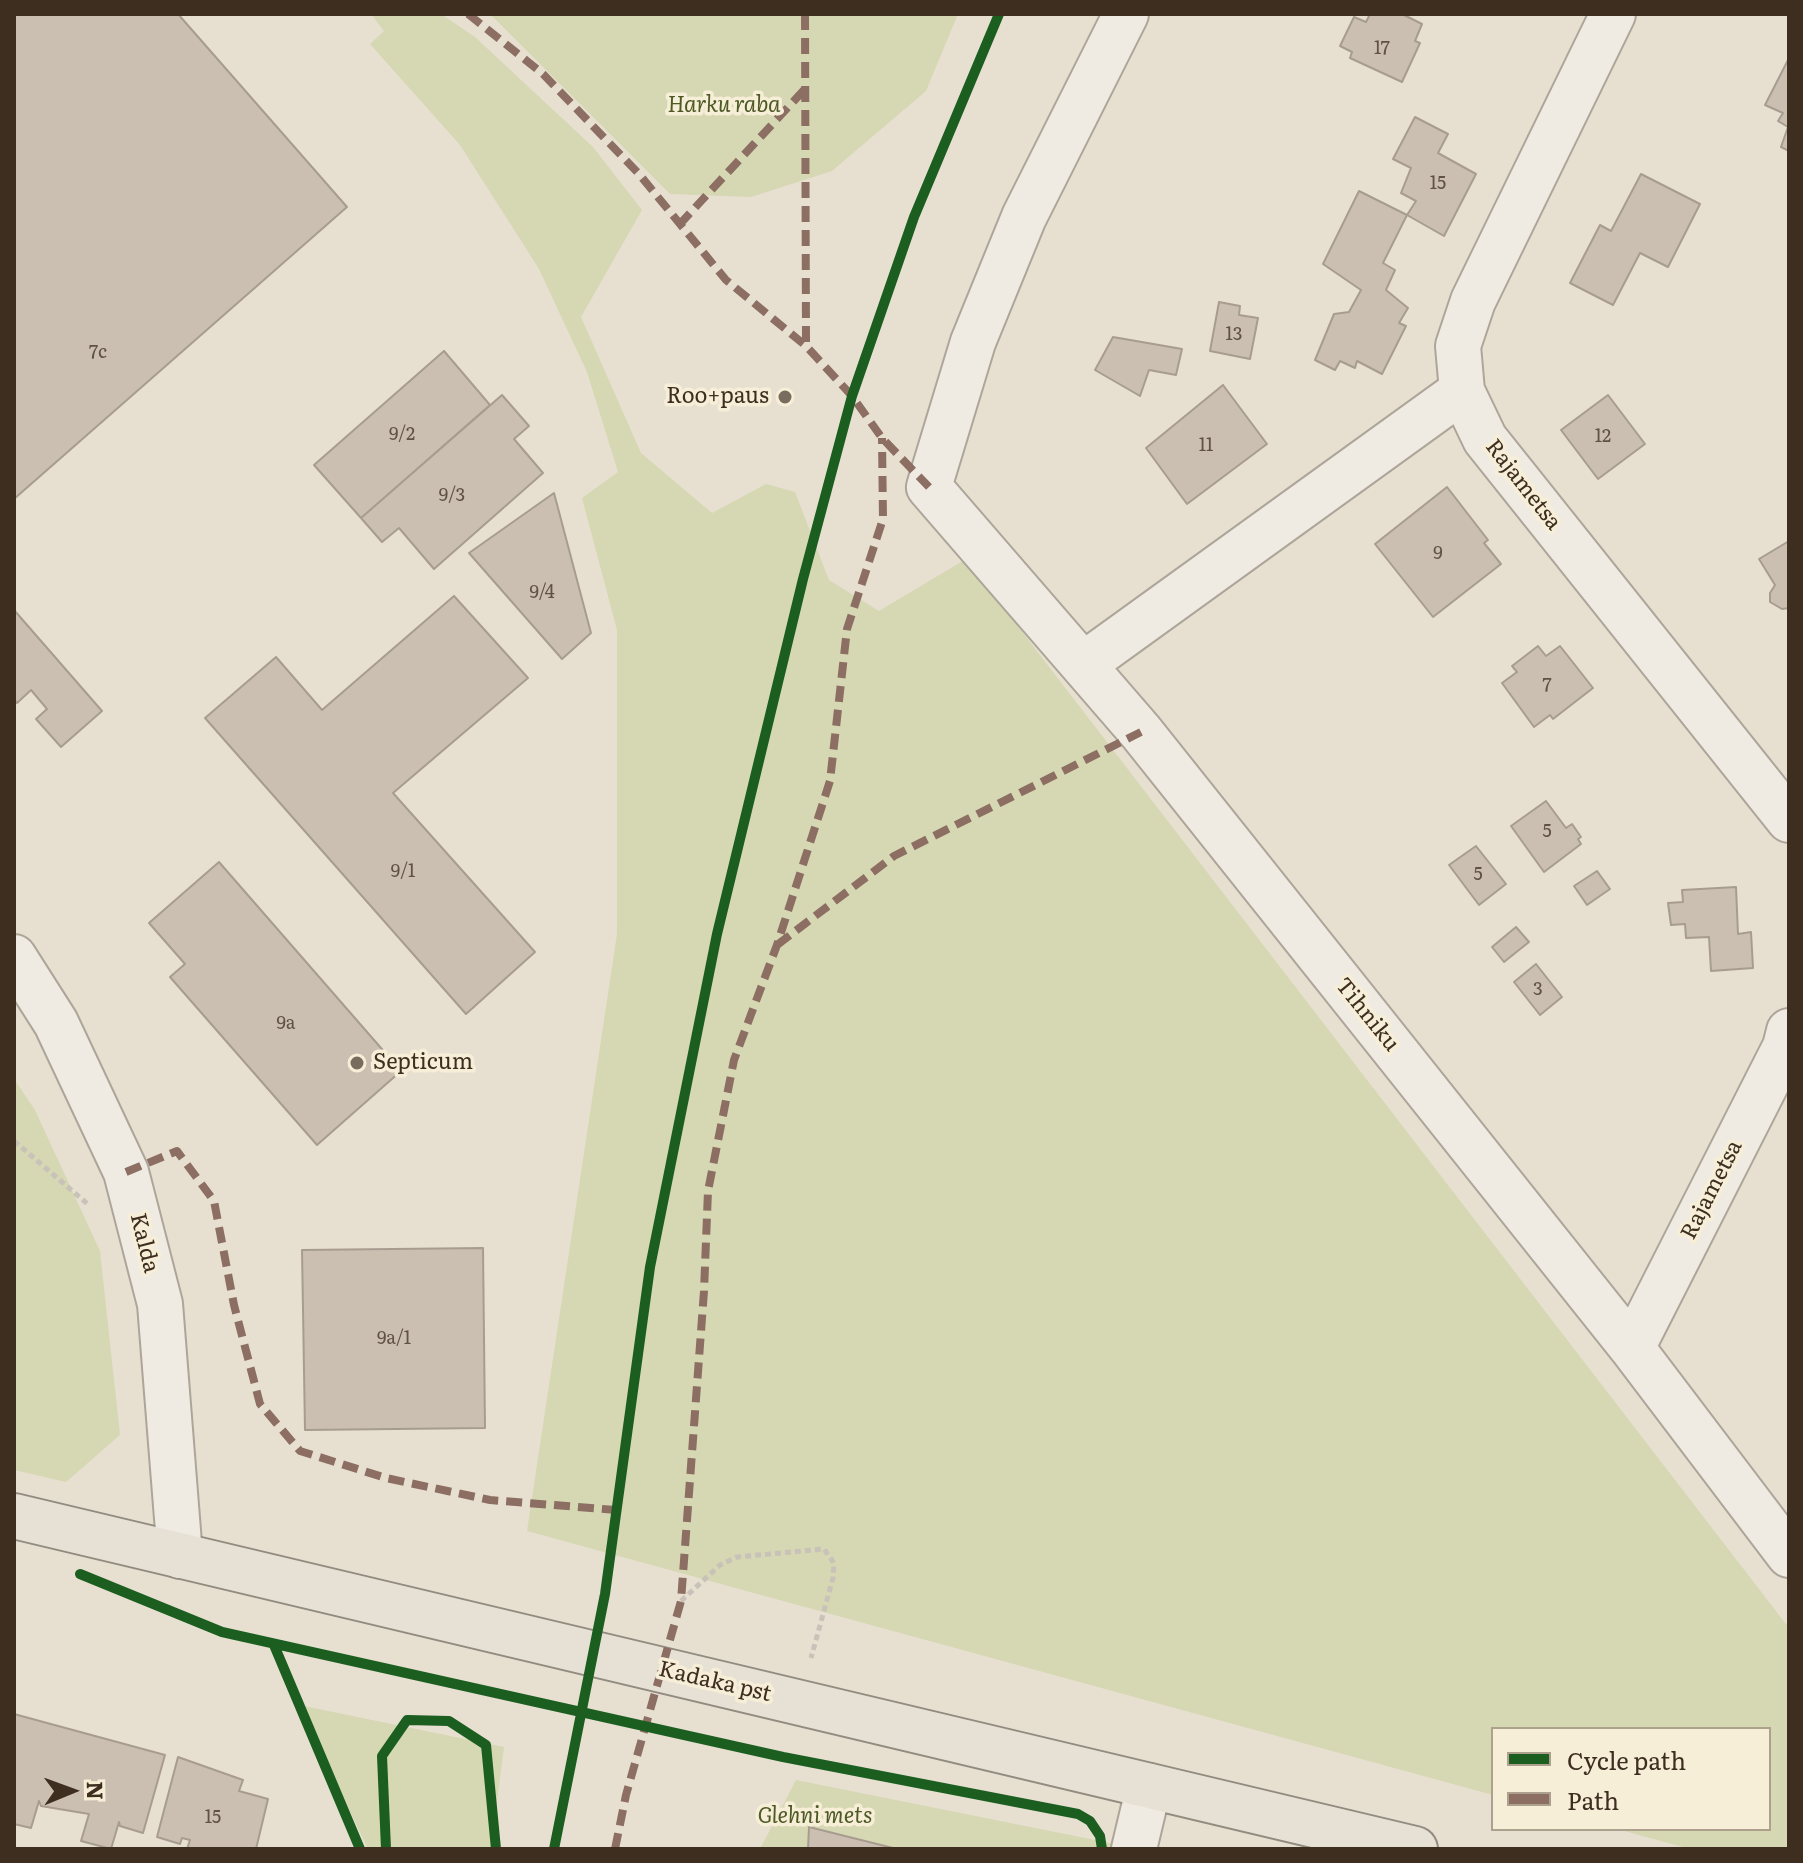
<!DOCTYPE html>
<html>
<head>
<meta charset="utf-8">
<style>
	body { margin:0 }
	#map { position:relative; width:1803px; height:1863px; overflow:hidden; background:#e7e0d1; font-family:Literata,serif }
	canvas { display:block }
	.frame { position:absolute; inset:0; border:16px solid #3d2e20; pointer-events:none }
	.legend { position:absolute; left:1491px; top:1727px; width:280px; height:104px; box-sizing:border-box; background:#f7eed8; border:2px solid #ada18e; margin:0; padding:10px 14px; list-style:none; font-size:24px; color:#3d2e20 }
	.legend li { display:flex; align-items:center; gap:16px; height:40px }
	.legend b { width:40px; border:2px solid #ada18e }
	.north { position:absolute; left:32px; top:1751px; width:80px; height:80px; -webkit-text-stroke:6px #f7eed8; paint-order:stroke; rotate:89deg; font-size:22px; font-weight:700; line-height:32px; text-align:center; color:#3d2e20 }
	.north::after { content:''; display:block; margin:auto; width:28px; height:36px; background:#3d2e20; clip-path:polygon(50% 0,100% 100%,50% 72%,0 100%) }
</style>
</head>
<body>
<div id="map">
<canvas width="1803" height="1863"></canvas>
<div class="frame"></div>
<ul class="legend">
<li><b style="height:10px;background:#1b5e20"></b>Cycle path</li>
<li><b style="height:10px;background:#8d6e63"></b>Path</li>
</ul>
<div class="north">N</div>
</div>
<script>
const g = document.querySelector('canvas').getContext('2d');
g.lineJoin = 'round';
function fill(path, color) { g.fillStyle = color; g.fill(path, 'evenodd'); }
const shape = rows => new Path2D(rows.map(r => 'M' + r).join(''));
function stroke(path, color, width, dash) { g.strokeStyle = color; g.lineWidth = width; g.lineCap = dash ? 'butt' : 'round'; g.setLineDash(dash || []); g.stroke(path); }
function write(font, color, halo, rows, align = 'center') {
  g.font = font + ' Literata,serif'; g.lineWidth = 7; g.setLineDash([]); g.textBaseline = 'middle'; g.strokeStyle = halo; g.fillStyle = color; for (const [text, x, y, turn = 0] of rows) {
    g.save(); g.translate(x, y); g.rotate((+turn || 0) * Math.PI / 180); g.textAlign = isNaN(turn) ? turn : align; if (halo) g.strokeText(text, 0, 0); g.fillText(text, 0, 0); g.restore();
  }
}
fill(shape([
	[371,14,441,14,475,37,593,147,642,210,581,317,641,453,712,513,766,484,795,492,829,580,879,611,966,559,1789,1628,1789,1849,1690,1849,1617,1829,1769,1829,1769,1729,1493,1729,1493,1795,527,1531,617,934,617,630,582,498,618,472,587,372,539,269,460,145,370,44,384,31],
	[490,14,958,14,926,91,832,171,751,197,670,194],
	[14,1079,35,1110,100,1251,120,1435,66,1482,14,1470],
	[299,1705,504,1747,491,1849,368,1849],
	[796,1780,1140,1849,760,1849]
]), '#d6d7b3');
const building = shape([
	[14,14,178,14,347,207,14,499,14,14],
	[1370,14,1402,14,1422,24,1415,41,1420,43,1402,82,1350,58,1352,52,1340,46,1354,17,1366,22,1370,14],
	[1789,58,1789,151,1781,147,1788,127,1778,121,1783,113,1765,105,1789,58],
	[1415,117,1448,134,1438,153,1476,174,1444,236,1407,215,1416,201,1401,193,1411,168,1393,159,1415,117],
	[1641,174,1700,204,1668,267,1640,253,1613,305,1570,283,1600,225,1611,231,1641,174],
	[1359,191,1407,215,1383,263,1395,270,1386,290,1408,308,1399,323,1406,326,1382,374,1357,361,1355,368,1340,361,1335,370,1315,360,1334,314,1349,312,1361,290,1323,264,1359,191],
	[1219,302,1240,306,1239,315,1258,318,1250,359,1210,351,1219,302],
	[1113,337,1182,349,1176,375,1149,370,1140,396,1095,370,1113,337],
	[444,351,490,405,361,518,314,465,444,351],
	[1223,385,1267,444,1187,504,1146,448,1223,385],
	[502,395,529,426,514,439,543,473,434,569,399,528,382,542,361,518,502,395],
	[1608,395,1645,444,1598,479,1561,430,1608,395],
	[1447,487,1488,540,1484,543,1501,564,1433,617,1375,544,1447,487],
	[554,493,591,633,562,659,469,553,554,493],
	[1789,541,1789,608,1782,609,1770,602,1770,593,1775,585,1759,559,1789,541],
	[454,596,528,678,393,793,535,952,466,1014,205,718,276,657,322,710,454,596],
	[14,610,102,711,61,747,36,719,47,709,31,690,17,703,14,699,14,610],
	[1538,646,1546,656,1560,646,1593,688,1553,719,1550,715,1534,727,1502,683,1517,672,1512,666,1538,646],
	[1546,801,1566,828,1572,824,1581,837,1578,839,1581,844,1544,872,1511,826,1546,801],
	[1476,846,1506,884,1479,905,1449,865,1476,846],
	[219,862,401,1071,317,1145,170,977,185,964,149,923,219,862],
	[1597,871,1610,889,1587,905,1574,886,1597,871],
	[1736,887,1738,934,1751,932,1753,968,1711,971,1709,937,1686,938,1685,924,1671,925,1668,903,1683,902,1682,890,1736,887],
	[1516,927,1529,942,1504,962,1492,947,1516,927],
	[1536,964,1562,997,1540,1015,1514,982,1536,964],
	[483,1248,485,1428,305,1430,302,1250,483,1248],
	[14,1714,165,1755,143,1833,120,1826,119,1822,111,1849,81,1841,89,1814,41,1806,39,1801,31,1828,14,1824,14,1714],
	[178,1757,243,1780,239,1791,268,1799,256,1849,187,1849,190,1840,182,1838,180,1844,157,1837,178,1757],
	[809,1827,897,1849,808,1849,809,1827]
]);
fill(building, '#cbbfb2');
stroke(building, '#a89c90', 2);
const minor = shape([
	[1126,14,1024,217,973,342,929,487,1141,732,1632,1348,1789,1555],
	[1613,14,1473,301,1458,346,1462,391,1485,439,1789,820],
	[1084,664,1462,391],
	[14,957,56,1023,126,1172,160,1304,180,1556],
	[1632,1348,1785,1047,1789,1031],
	[1134,1849,1149,1786]
]);
const major = shape([
	[14,1516,1415,1849]
]);
stroke(minor, '#ada599', 48);
stroke(major, '#928b80', 48);
stroke(shape([
	[14,1141,90,1206],
	[99,1582,222,1632,274,1645,783,1757,1053,1809],
	[681,1601,720,1565,737,1557,824,1549,834,1563,833,1578,811,1658],
	[1078,1814,1095,1828]
]), '#c8c2b9', 5, [6, 4]);
stroke(minor, '#efebe3', 44);
stroke(major, '#e6e1d4', 44);
stroke(shape([
	[468,14,543,74,639,174,726,280,806,346,852,396,882,438,929,487],
	[805,14,806,346],
	[679,225,804,90],
	[777,945,894,856,1141,732],
	[126,1172,177,1151,214,1201,234,1305,260,1404,300,1451,386,1478,490,1500,616,1510],
	[615,1849,626,1795,681,1601,704,1291,708,1191,734,1060,777,945,830,781,847,629,883,519,882,438]
]), '#8d6e63', 8, [16, 8]);
stroke(shape([
	[80,1574,222,1632,783,1757,1078,1814,1090,1821,1100,1836,1102,1849],
	[274,1645,360,1849],
	[386,1849,382,1756,407,1720,449,1721,486,1745,496,1849],
	[554,1849,605,1594,650,1267,717,934,803,579,852,396,914,217,999,14]
]), '#1b5e20', 10);
for (const [x, y, r, color] of [
	[785,397,8,"#786c5e"],
	[357,1063,8,"#786c5e"]
]) { const dot = new Path2D(); dot.arc(x, y, r, 0, 2 * Math.PI); g.fillStyle = color; g.fill(dot); stroke(dot, '#f7eed8', 3); }
write('18px', '#605244', null, [
	["17",1382,49],
	["15",1438,184],
	["13",1234,335],
	["7c",98,353],
	["9/2",402,435],
	["12",1603,437],
	["11",1206,446],
	["9/3",452,496],
	["9",1438,554],
	["9/4",542,593],
	["7",1547,686],
	["5",1547,832],
	["9/1",403,872],
	["5",1478,875],
	["3",1538,990],
	["9a",286,1024],
	["9a/1",394,1339],
	["15",213,1818]
]);
write('italic 22px', '#4d5a26', '#f7eed8', [
	["Harku raba",724,106],
	["Glehni mets",815,1817]
]);
write('22px', '#3d2e20', '#f7eed8', [
	["Roo+paus",769,397],
	["Septicum",373,1063,"left"]
], 'right');
write('22px', '#3d2e20', '#f7eed8', [
	["Rajametsa",1523,485,52],
	["Tihniku",1367,1015,51],
	["Rajametsa",1712,1190,-63],
	["Kalda",144,1243,76],
	["Kadaka pst",715,1682,13]
]);
</script>
</body>
</html>
